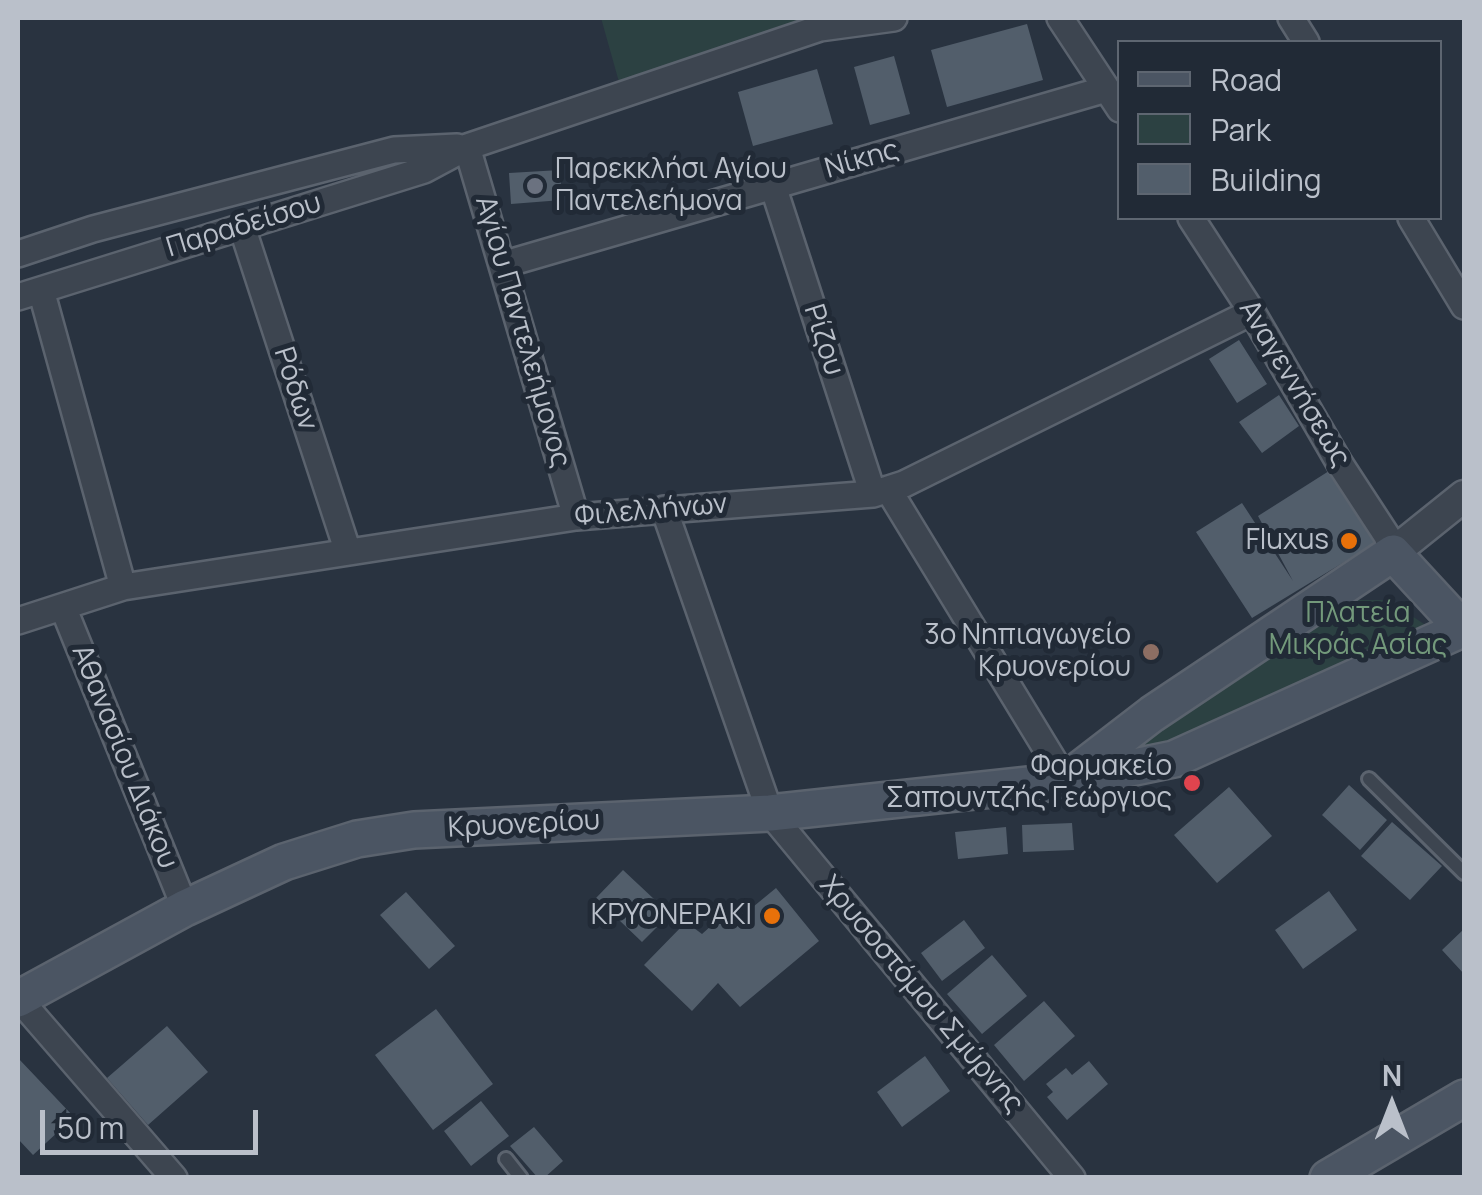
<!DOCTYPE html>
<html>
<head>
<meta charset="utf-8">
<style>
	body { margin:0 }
	#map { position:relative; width:1482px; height:1195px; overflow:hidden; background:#293340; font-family:Manrope,sans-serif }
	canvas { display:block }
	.frame { position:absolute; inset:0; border:20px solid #bac0ca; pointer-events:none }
	.legend { position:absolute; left:1117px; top:40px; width:325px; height:180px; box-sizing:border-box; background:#212a36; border:2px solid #5e6671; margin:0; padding:12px 18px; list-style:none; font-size:30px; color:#bac0ca }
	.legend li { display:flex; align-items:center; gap:20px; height:50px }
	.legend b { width:50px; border:2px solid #5e6671 }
	.north { position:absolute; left:1342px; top:1055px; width:100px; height:100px; -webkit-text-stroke:8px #212a36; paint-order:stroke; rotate:0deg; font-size:28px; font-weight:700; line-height:40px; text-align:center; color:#bac0ca }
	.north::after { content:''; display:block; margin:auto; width:35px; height:45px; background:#bac0ca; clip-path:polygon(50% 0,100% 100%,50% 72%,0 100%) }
	.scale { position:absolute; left:40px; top:1110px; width:218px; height:45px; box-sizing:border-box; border:5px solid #bac0ca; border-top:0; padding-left:12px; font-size:30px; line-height:35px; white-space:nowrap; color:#bac0ca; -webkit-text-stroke:8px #212a36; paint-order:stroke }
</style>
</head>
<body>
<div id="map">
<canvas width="1482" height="1195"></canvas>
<div class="frame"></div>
<ul class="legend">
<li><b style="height:12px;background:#4b5563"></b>Road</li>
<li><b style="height:28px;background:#2c4142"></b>Park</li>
<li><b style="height:28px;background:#525e6b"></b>Building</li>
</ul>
<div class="north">N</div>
<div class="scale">50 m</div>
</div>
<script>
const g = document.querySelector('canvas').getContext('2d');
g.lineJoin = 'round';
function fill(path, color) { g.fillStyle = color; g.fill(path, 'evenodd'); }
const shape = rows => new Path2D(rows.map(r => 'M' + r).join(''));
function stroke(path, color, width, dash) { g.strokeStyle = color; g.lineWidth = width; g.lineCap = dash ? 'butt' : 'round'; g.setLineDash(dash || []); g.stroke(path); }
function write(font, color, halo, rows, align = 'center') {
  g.font = font + ' Manrope,sans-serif'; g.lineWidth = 10; g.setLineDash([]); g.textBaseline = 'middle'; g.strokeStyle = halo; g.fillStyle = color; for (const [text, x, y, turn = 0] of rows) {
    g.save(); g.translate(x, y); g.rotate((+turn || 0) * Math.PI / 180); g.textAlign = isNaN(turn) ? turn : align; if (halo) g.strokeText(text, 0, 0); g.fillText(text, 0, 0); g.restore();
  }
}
fill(shape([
	[601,18,834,18,820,28,619,82],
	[1352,600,1388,600,1433,630,1171,746,1109,754]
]), '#2c4142');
fill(shape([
	[1027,24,1043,80,947,107,931,50],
	[894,56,910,114,870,125,854,67],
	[817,69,833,124,753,146,738,92],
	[560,170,562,200,511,204,509,173],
	[1239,340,1267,384,1237,403,1209,359],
	[1279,395,1299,426,1262,453,1239,422],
	[1340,464,1387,536,1252,618,1196,532,1242,503,1293,581,1258,516],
	[1349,785,1387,820,1360,850,1322,815],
	[1229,787,1272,836,1217,883,1174,835],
	[1392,822,1442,866,1410,900,1361,856],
	[1072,823,1074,850,1023,852,1022,825],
	[1006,827,1008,854,958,859,955,832],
	[623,870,670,914,642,942,596,898],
	[776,888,819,941,740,1007,718,983,692,1011,644,965,686,922,702,934,721,917,731,925],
	[1329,891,1357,930,1303,969,1275,930],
	[406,892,455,946,429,969,380,915],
	[964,920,985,948,942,981,921,953],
	[1464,929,1464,974,1442,950],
	[992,955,1027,996,982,1034,947,994],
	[1044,1001,1075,1036,1024,1081,994,1045],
	[436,1009,493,1084,433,1130,375,1055],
	[167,1026,208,1072,148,1125,107,1078],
	[925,1056,950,1091,902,1127,877,1092],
	[18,1058,74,1117,33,1155,18,1139],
	[1089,1061,1108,1084,1067,1120,1047,1097,1053,1092,1046,1084,1066,1068,1072,1075],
	[481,1101,509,1136,471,1166,444,1131],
	[534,1127,563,1161,544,1178,538,1178,510,1146]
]), '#525e6b');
const service = shape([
	[1369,779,1464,873],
	[506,1159,521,1178]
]);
const minor = shape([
	[1060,18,1120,109],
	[1291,18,1306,42],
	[820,28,894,18],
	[467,147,576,517],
	[773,186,873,494],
	[1191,218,1252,312,1340,464,1387,536,1393,553],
	[1411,218,1464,306],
	[242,227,348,552],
	[18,254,93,229,394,150,457,147],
	[502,265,1106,89],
	[41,290,123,587],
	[18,297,424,170,467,147,820,28,833,18],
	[888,489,1066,781],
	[664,509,770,813,1072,1178],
	[63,607,185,908],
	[18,621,123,587,576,517,873,494,904,484,1252,312],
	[18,998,174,1178]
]);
const tertiary = shape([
	[1393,553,1464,496]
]);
const secondary = shape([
	[1074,774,1152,714,1393,553,1464,630],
	[18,999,185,908,284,862,357,839,414,830,770,813,1066,781,1174,759,1462,629],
	[1328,1178,1464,1098]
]);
stroke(service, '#5b636e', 18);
stroke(minor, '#5b636e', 30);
stroke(tertiary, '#5b636e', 35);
stroke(secondary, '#5b636e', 40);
stroke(service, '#3d4550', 12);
stroke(minor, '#3d4550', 25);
stroke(tertiary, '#3d4550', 30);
stroke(secondary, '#4b5563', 35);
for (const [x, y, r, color] of [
	[535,186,10,"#6b7280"],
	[1349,541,10,"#e8710a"],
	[1151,652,10,"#8d6e63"],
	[1192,783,10,"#e0444e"],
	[772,916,10,"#e8710a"]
]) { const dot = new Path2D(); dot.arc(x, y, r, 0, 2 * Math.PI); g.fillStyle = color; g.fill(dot); stroke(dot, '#212a36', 4); }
write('28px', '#bac0ca', '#212a36', [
	["Νίκης",862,160,-16],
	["Παραδείσου",244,226,-17],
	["Αγίου Παντελεήμονος",522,332,74],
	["Ρίζου",823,340,72],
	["Αναγεννήσεως",1294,384,59],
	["Ρόδων",295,389,72],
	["Φιλελλήνων",651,511,-5],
	["Αθανασίου Διάκου",124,757,68],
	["Κρυονερίου",524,825,-3],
	["Χρυσοστόμου Σμύρνης",921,995,50]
]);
write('28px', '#bac0ca', '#212a36', [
	["Παρεκκλήσι Αγίου",555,170,"left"],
	["Παντελεήμονα",555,202,"left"],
	["Fluxus",1329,541],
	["3ο Νηπιαγωγείο",1131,636],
	["Κρυονερίου",1131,668],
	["Φαρμακείο",1172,767],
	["Σαπουντζής Γεώργιος",1172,799],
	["ΚΡΥΟΝΕΡΑΚΙ",752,916]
], 'right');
write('28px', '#73997b', '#212a36', [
	["Πλατεία",1358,614],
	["Μικράς Ασίας",1358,646]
]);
</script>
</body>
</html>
